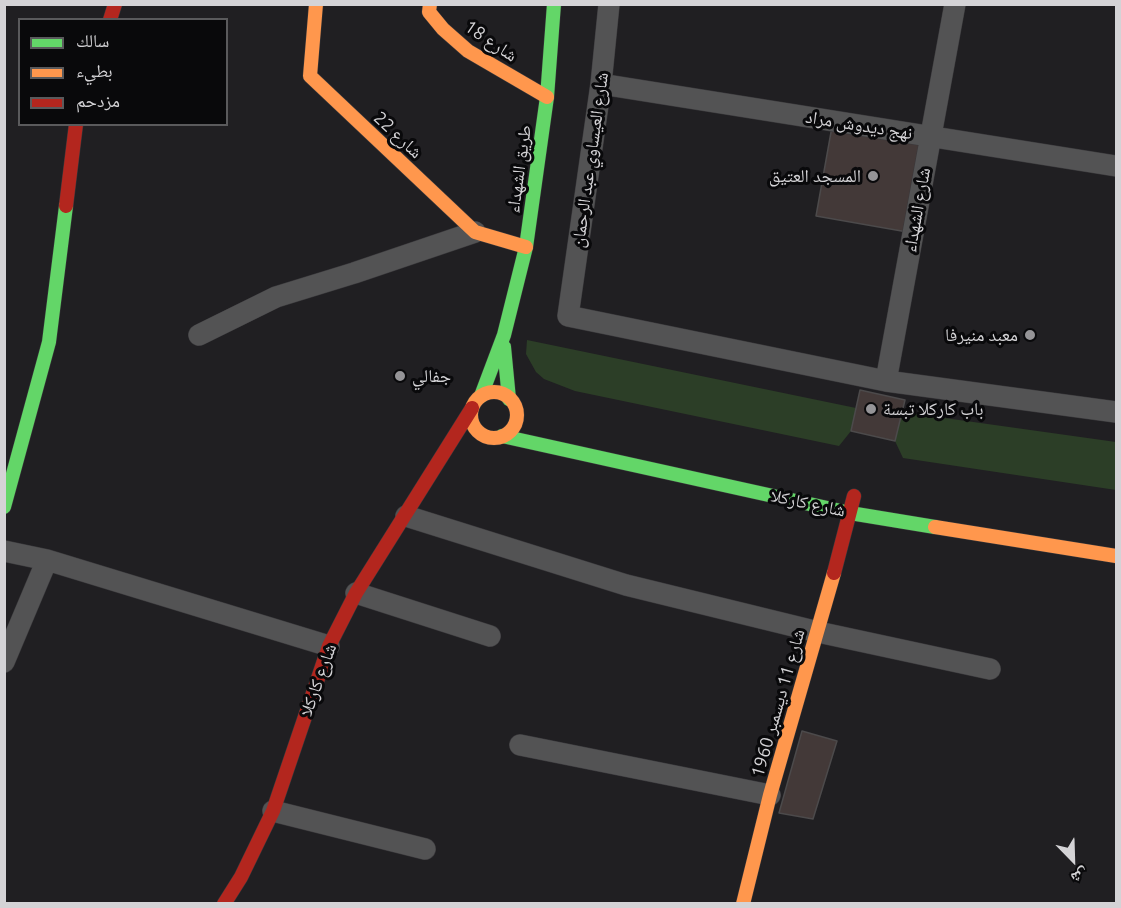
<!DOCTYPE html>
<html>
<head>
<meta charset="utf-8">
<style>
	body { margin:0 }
	#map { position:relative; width:1121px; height:908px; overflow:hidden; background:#201f22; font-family:Ubuntu,"Noto Naskh Arabic",sans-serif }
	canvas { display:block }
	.frame { position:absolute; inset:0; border:6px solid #d4d3d6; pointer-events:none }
	.legend { position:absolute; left:18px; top:18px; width:210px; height:108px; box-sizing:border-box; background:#09090b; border:2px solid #5a5a5c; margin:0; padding:8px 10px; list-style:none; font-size:18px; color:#d4d3d6 }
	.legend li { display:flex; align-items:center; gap:12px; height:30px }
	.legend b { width:30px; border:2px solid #5a5a5c }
	.north { position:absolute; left:1043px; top:830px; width:60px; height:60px; -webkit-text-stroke:4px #09090b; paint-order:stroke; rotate:157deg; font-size:16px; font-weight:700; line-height:24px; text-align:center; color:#d4d3d6 }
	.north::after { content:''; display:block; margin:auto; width:21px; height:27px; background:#d4d3d6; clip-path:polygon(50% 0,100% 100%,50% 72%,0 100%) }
</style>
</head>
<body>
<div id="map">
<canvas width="1121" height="908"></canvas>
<div class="frame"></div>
<ul class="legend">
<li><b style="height:8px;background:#63d668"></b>سالك</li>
<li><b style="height:8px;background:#ff974d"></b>بطيء</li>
<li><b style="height:8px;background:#b3261e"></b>مزدحم</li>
</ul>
<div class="north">ش</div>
</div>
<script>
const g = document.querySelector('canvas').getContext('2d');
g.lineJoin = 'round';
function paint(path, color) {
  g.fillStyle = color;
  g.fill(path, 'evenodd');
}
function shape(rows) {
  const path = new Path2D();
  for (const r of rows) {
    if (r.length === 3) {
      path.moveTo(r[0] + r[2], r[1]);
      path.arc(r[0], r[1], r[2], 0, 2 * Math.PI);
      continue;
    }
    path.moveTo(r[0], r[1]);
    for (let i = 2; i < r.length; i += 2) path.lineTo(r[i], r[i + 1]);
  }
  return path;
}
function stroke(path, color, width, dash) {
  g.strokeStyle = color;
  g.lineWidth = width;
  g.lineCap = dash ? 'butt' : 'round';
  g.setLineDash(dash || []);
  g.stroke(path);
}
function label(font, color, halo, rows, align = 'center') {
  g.font = font + ' Ubuntu,"Noto Naskh Arabic",sans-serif';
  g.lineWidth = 6;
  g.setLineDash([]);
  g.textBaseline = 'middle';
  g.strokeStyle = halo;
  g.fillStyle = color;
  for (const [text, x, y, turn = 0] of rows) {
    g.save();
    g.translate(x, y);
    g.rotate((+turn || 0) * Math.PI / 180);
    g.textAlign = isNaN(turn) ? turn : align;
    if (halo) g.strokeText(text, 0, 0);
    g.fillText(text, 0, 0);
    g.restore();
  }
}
paint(shape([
	[527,340,856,408,851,431,839,446,575,391,544,379,536,372,526,354],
	[902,412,1116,442,1116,490,903,458,895,441]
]), '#2c3e27');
const building = shape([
	[833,121,931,137,913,233,816,216,833,121],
	[860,390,905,400,895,441,851,431,860,390],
	[802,731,837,741,813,819,779,813,802,731]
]);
paint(building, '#433938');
stroke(building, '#4c4a4b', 1.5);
const street = shape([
	[609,4,601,84,568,316,886,381,1116,412],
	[601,84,1116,166],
	[199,335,276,297,354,273,475,232],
	[886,381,955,4],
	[406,516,626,585,818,632,990,669],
	[4,551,47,560,329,646],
	[356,593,490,636],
	[4,662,47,560],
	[520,745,770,795],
	[273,811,425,849]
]);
const fast = shape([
	[504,347,509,399],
	[481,396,504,335,526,247,547,97,554,4],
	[502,436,850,513,935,527],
	[4,507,49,342,66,206]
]);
const slow = shape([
	[316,4,310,76,475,232,526,247],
	[430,4,429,12,443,29,468,51,547,97],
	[494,415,23],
	[935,527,1116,556],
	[743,904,770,795,834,573]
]);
const jam = shape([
	[110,20,115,4],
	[66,206,76,124],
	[834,573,854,496],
	[224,904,241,877,273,811,329,646,356,593,472,408]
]);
stroke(street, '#3a393c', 22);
stroke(fast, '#3a393c', 15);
stroke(slow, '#3a393c', 15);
stroke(jam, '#3a393c', 15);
stroke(street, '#535354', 21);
stroke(fast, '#63d668', 14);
stroke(slow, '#ff974d', 14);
stroke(jam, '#b3261e', 14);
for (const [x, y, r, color] of [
	[873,176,6,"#959497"],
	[1030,335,6,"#959497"],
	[400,376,6,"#959497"],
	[871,409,6,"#959497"]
]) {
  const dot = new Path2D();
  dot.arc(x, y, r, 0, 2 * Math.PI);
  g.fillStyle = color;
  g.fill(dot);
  stroke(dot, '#09090b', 2);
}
label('18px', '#d4d3d6', '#09090b', [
	["شارع 18",491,41,34],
	["نهج ديدوش مراد",859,125,9],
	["شارع 22",398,135,43],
	["شارع العيساوي عبد الرحمان",590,160,-82],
	["طريق الشهداء",519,169,-82],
	["شارع الشهداء",917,210,-80],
	["شارع كاركلا",808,503,12],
	["شارع كاركلا",318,680,-70],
	["شارع 11 ديسمبر 1960",778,703,-74]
]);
label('18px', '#d4d3d6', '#09090b', [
	["المسجد العتيق",861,176],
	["معبد منيرفا",1018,335],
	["جفالي",412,376,"left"],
	["باب كاركلا تبسة",883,409,"left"]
], 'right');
</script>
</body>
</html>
